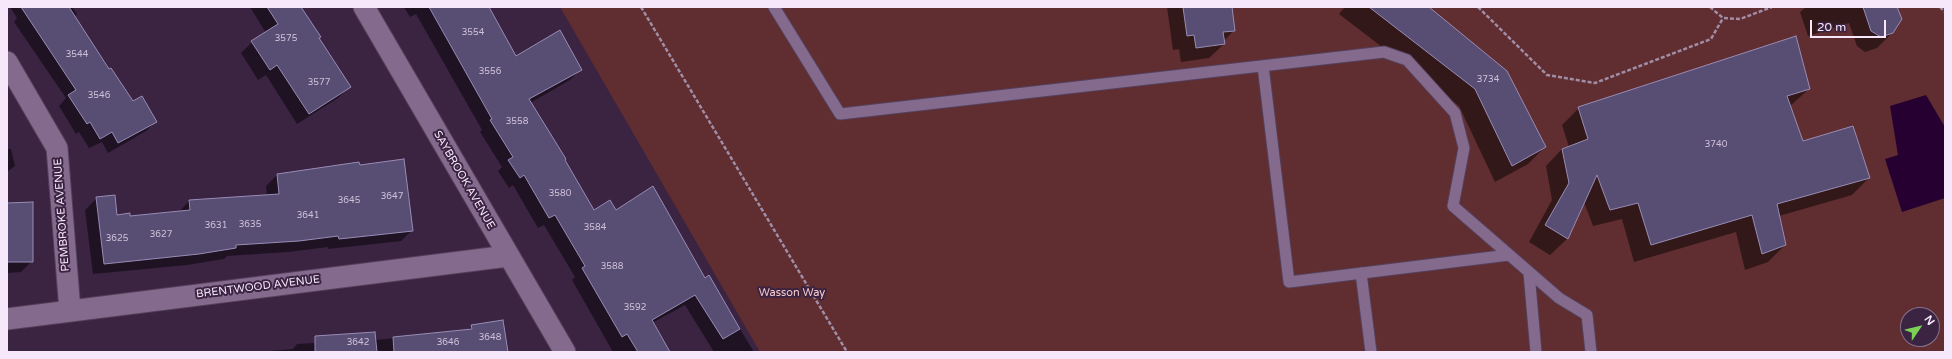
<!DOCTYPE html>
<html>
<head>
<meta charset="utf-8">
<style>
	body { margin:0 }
	#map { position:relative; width:1952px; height:359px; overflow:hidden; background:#3b2342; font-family:"Varela Round",sans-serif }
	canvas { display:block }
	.frame { position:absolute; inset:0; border:8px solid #f6e7fb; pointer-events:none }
	.north { position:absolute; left:1900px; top:307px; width:40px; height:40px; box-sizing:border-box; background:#3b2342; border:1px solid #86718c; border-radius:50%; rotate:55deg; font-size:11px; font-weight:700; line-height:16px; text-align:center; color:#f6e7fb }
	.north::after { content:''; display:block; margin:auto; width:14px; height:18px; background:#7bd156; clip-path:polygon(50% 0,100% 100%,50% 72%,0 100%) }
	.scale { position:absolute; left:1810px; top:20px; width:76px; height:18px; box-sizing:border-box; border:2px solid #f6e7fb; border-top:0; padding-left:5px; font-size:12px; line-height:14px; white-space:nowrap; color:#f6e7fb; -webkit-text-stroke:3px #3b2342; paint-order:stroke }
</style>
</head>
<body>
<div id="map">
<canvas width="1952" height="359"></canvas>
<div class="frame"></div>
<div class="north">N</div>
<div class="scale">20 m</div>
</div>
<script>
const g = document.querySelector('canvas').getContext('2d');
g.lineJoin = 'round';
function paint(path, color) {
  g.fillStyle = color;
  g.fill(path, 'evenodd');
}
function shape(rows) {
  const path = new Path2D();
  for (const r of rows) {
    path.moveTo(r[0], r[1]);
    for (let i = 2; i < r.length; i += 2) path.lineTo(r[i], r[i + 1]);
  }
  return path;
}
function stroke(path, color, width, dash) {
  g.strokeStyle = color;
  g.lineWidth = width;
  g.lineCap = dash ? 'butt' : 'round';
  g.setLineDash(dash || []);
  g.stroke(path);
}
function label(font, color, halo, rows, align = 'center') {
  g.font = font + ' "Varela Round",sans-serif';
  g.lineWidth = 4;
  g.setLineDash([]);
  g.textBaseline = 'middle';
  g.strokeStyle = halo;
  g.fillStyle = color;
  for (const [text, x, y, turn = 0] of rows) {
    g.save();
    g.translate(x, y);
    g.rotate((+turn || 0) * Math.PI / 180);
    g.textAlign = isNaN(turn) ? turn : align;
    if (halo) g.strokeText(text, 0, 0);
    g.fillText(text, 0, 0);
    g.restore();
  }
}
paint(shape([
	[560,7,1945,7,1945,352,760,352],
	[1908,315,1932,315,1932,339,1908,339]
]), '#602d30');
paint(shape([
	[1926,95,1945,127,1945,198,1902,212,1885,159,1898,155,1890,106]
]), '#270032');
paint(shape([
	[10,7,72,7,77,14,74,17,109,71,132,103,156,121,146,131,108,153,102,142,89,148,79,132,76,134,59,106,66,98,14,22,17,18],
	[250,7,300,7,318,39,349,87,338,98,297,124,266,75,258,80,241,53,252,42,266,33],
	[404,7,488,7,516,58,580,70,570,80,530,103,594,212,616,211,704,279,708,277,754,352,714,352,685,305,652,323,669,352,613,352,572,280,575,277,544,225,538,228,513,185,509,188,498,171,502,167,480,132,482,130,416,14,410,17],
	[1167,7,1231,7,1234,30,1224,41,1224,44,1209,58,1181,62,1179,49,1173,50],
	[1345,7,1427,7,1545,147,1528,164,1495,182,1459,106,1339,14],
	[1806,7,1896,7,1892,33,1877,48,1865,52,1857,46,1849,23,1808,36,1800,12],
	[1809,89,1790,106,1803,142,1869,178,1852,195,1779,216,1785,245,1768,262,1745,270,1736,232,1634,262,1622,219,1593,226,1584,202,1567,239,1550,255,1529,242,1552,200,1546,166,1562,149,1569,147,1562,125,1579,108],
	[7,149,11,149,15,166,7,172],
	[277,175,412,230,401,241,328,249,328,247,288,252,227,256,224,259,187,265,93,274,85,210,97,198,116,216,130,217,179,212,189,201,267,196,266,186],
	[7,204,32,261,21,272,7,273],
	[472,326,507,352,258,352,293,349,297,344,375,340,467,331]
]), '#0007');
const building = shape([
	[21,7,69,7,109,69,111,68,133,101,142,96,157,122,118,143,112,132,100,139,90,122,87,124,68,95,76,90,21,7],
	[267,7,301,7,321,37,319,38,351,87,309,114,277,65,270,70,251,41,278,24,267,7],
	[429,7,489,7,516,56,560,30,582,70,529,99,566,159,565,160,594,210,610,200,616,210,653,186,705,278,709,275,740,329,723,339,695,295,652,320,670,352,638,352,627,334,622,337,582,268,585,266,555,215,549,218,524,175,520,178,508,160,513,157,490,120,492,119,429,7],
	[1183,7,1232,7,1235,31,1223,32,1225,44,1196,48,1194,35,1187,36,1183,7],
	[1369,7,1429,7,1507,71,1546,147,1512,166,1475,89,1369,7],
	[1863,7,1897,7,1902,19,1893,33,1881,37,1871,31,1863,7],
	[1796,36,1810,89,1787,96,1803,141,1853,126,1870,178,1777,204,1786,245,1762,254,1752,215,1651,245,1638,203,1610,210,1597,175,1568,239,1545,225,1569,183,1562,149,1588,139,1578,107,1796,36],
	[404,159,413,231,339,239,338,236,299,241,236,245,236,248,199,254,104,264,96,197,115,195,117,215,130,213,130,216,190,210,189,200,279,194,277,174,359,162,360,165,404,159],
	[33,202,33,262,7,262,7,203,33,202],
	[503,320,508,352,394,352,393,337,472,329,471,325,503,320],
	[375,332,377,352,315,352,315,336,375,332]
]);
paint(building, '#584d72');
stroke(building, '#988cb6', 1);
const service = shape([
	[774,7,840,114,1384,52,1407,60,1455,113,1464,148,1453,206,1559,298,1587,315,1591,352],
	[1263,66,1289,282,1509,255],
	[1361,273,1371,352],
	[1529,273,1536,352]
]);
const minor = shape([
	[364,7,565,352],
	[7,62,57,148,70,311],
	[7,319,508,256]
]);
stroke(service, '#54405b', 13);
stroke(minor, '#54405b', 23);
stroke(shape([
	[641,7,847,352],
	[1478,7,1547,75,1595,83,1711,39,1723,18],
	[1710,7,1723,18,1740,19,1772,7],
	[1940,7,1945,12]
]), '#a08da6', 2.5, [4, 2]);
stroke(service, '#846a8d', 11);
stroke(minor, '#846a8d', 21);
label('9px', '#cec0d9', null, [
	["3554",473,33],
	["3575",286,39],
	["3544",77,55],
	["3556",490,72],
	["3734",1488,80],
	["3577",319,83],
	["3546",99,96],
	["3558",517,122],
	["3740",1716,145],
	["3580",560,194],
	["3647",392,197],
	["3645",349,201],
	["3641",308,216],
	["3635",250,225],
	["3631",216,226],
	["3584",595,228],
	["3627",161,235],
	["3625",117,239],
	["3588",612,267],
	["3592",635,308],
	["3648",490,338],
	["3642",358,343],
	["3646",448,343]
]);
label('11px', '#f6e7fb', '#3b2342', [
	["SAYBROOK AVENUE",464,180,60],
	["PEMBROKE AVENUE",62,215,-94],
	["BRENTWOOD AVENUE",258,287,-7]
]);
label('11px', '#f8cacb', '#3b2342', [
	["Wasson Way",792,293]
]);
</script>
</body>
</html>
